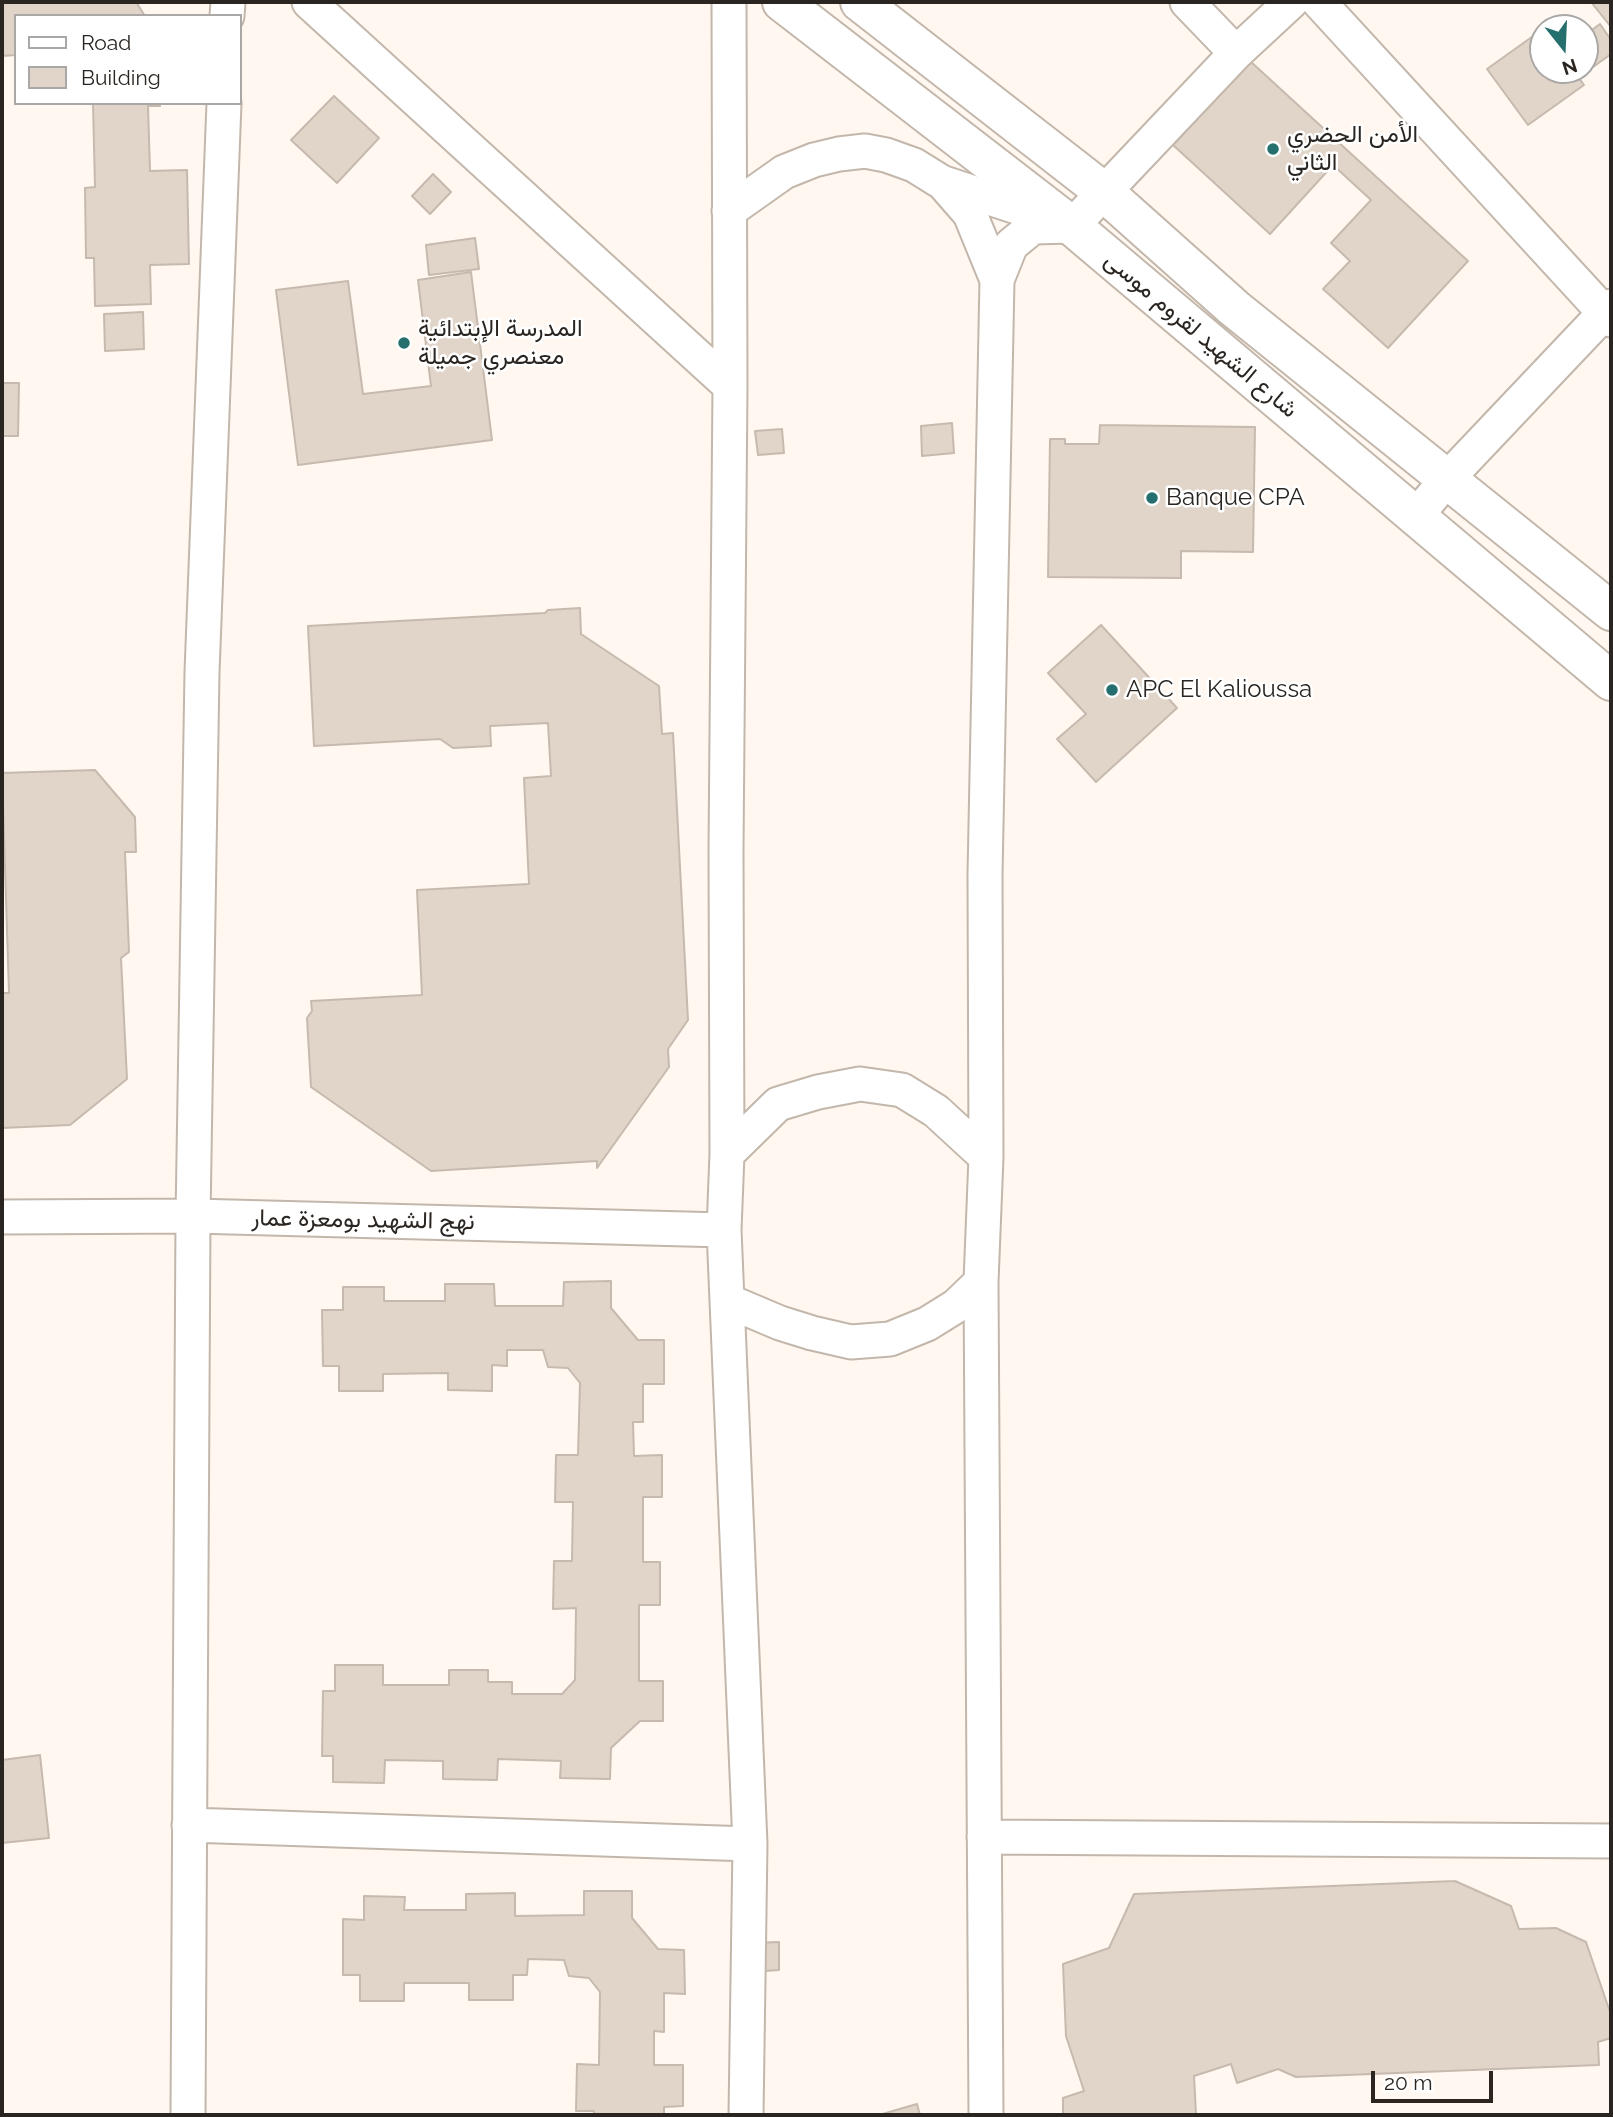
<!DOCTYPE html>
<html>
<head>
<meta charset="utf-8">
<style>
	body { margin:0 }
	#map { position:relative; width:1613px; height:2117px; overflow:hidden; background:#fff7f0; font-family:Raleway,sans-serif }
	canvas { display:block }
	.frame { position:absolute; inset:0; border:4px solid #2a2521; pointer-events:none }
	.legend { position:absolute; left:14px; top:14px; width:228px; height:91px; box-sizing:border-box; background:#fff; border:2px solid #aaa8a6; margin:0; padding:9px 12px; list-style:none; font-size:21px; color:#2a2521 }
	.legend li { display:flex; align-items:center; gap:14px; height:35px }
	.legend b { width:35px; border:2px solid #aaa8a6 }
	.north { position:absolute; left:1529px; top:14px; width:70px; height:70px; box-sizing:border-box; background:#fff; border:2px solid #aaa8a6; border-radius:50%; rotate:162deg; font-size:19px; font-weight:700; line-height:28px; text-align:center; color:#2a2521 }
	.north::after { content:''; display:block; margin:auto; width:24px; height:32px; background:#25706e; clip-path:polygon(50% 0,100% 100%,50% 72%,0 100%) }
	.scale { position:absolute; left:1371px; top:2071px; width:122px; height:32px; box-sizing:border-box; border:4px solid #2a2521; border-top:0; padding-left:9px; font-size:21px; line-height:24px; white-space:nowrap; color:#2a2521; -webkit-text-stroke:5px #fff; paint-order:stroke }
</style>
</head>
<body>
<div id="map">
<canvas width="1613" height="2117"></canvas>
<div class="frame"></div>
<ul class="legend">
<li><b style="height:9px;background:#fff"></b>Road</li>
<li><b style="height:19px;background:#e1d5c9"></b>Building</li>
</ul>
<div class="north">N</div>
<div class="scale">20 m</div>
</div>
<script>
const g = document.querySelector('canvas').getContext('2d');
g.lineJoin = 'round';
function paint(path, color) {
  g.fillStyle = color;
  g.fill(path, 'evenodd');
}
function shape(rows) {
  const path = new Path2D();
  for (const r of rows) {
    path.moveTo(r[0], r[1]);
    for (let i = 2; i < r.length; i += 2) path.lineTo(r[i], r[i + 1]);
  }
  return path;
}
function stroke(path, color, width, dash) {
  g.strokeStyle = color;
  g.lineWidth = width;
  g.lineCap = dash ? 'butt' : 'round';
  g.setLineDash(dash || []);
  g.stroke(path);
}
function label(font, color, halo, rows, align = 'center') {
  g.font = font + ' Raleway,Vazirmatn,sans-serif';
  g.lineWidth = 5;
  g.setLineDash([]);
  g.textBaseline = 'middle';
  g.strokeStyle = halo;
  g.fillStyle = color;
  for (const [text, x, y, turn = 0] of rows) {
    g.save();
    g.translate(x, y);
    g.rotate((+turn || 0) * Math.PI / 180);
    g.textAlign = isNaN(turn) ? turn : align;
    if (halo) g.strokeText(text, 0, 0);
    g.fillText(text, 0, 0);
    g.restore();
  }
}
const building = shape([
	[2,2,136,2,145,16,16,16,16,55,2,56,2,2],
	[1591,2,1611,2,1611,27,1591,2],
	[1600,24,1611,40,1611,54,1582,75,1578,70,1585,70,1585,35,1600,24],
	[1543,29,1543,70,1573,70,1584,85,1528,125,1487,69,1543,29],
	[1250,61,1468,261,1388,348,1323,289,1350,261,1331,243,1371,200,1333,165,1270,234,1173,145,1250,61],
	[334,96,379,138,337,183,291,140,334,96],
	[93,103,160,103,160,106,148,106,150,171,187,170,189,264,150,265,151,304,95,306,94,258,86,258,85,188,95,187,93,103],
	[433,174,451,192,430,214,412,196,433,174],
	[475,238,479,269,429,275,426,245,475,238],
	[471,272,492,440,298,465,276,290,348,281,363,394,431,386,418,280,471,272],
	[143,312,144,349,105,351,104,314,143,312],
	[2,383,19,383,18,436,2,436,2,383],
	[952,423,954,453,922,456,921,426,952,423],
	[1100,425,1255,427,1253,552,1181,551,1181,578,1048,577,1050,439,1065,439,1065,444,1099,444,1100,425],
	[782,429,784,453,758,455,755,431,782,429],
	[580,608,581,634,659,686,662,734,673,733,688,1020,668,1049,669,1067,597,1168,597,1161,431,1171,311,1087,307,1018,312,1011,311,1001,422,995,417,890,529,884,524,778,551,776,548,723,490,726,491,746,453,748,440,739,314,746,308,626,545,613,548,610,580,608],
	[1101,625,1177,708,1096,782,1057,739,1086,714,1048,673,1101,625],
	[95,770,135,817,136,852,125,852,129,952,121,958,127,1079,70,1125,2,1128,2,993,9,993,2,773,95,770],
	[611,1281,611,1308,638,1340,664,1340,664,1384,643,1384,643,1422,633,1422,634,1456,662,1455,662,1497,643,1497,643,1562,660,1562,660,1605,639,1605,639,1681,663,1681,663,1721,640,1721,611,1748,610,1779,560,1778,561,1761,498,1759,497,1780,443,1779,443,1761,385,1760,384,1783,333,1782,333,1756,322,1756,323,1691,335,1691,335,1665,383,1665,383,1685,449,1685,449,1670,488,1670,488,1682,512,1682,512,1694,562,1694,575,1680,576,1608,553,1609,554,1561,572,1561,573,1502,555,1502,556,1455,578,1455,580,1383,568,1368,548,1367,543,1350,507,1350,507,1366,492,1365,492,1391,448,1390,448,1373,383,1374,383,1391,339,1391,339,1366,323,1366,322,1310,343,1310,343,1287,384,1287,384,1301,445,1301,445,1284,494,1284,495,1306,563,1306,564,1282,611,1281],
	[40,1755,49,1838,2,1843,2,1760,40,1755],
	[1455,1881,1511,1906,1519,1929,1556,1928,1586,1942,1611,2015,1611,2038,1598,2042,1599,2065,1296,2077,1278,2069,1237,2083,1231,2064,1194,2076,1196,2115,1063,2115,1063,2098,1084,2091,1066,2036,1063,1964,1109,1948,1134,1894,1455,1881],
	[584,1891,632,1891,632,1918,658,1949,684,1950,685,1994,664,1993,664,2032,654,2031,654,2065,683,2065,683,2106,664,2107,664,2115,594,2115,594,2111,576,2111,577,2064,599,2065,600,1992,589,1978,569,1976,564,1960,528,1959,527,1975,513,1975,513,2000,469,2000,469,1983,404,1983,404,2001,360,2001,360,1975,343,1975,343,1919,364,1920,364,1896,405,1897,404,1910,466,1910,466,1894,515,1893,515,1916,584,1915,584,1891],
	[779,1942,779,1970,751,1972,750,1943,779,1942],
	[917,2104,920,2115,879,2115,917,2104]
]);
paint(building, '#e1d5c9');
stroke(building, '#c6baae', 2);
const minor = shape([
	[309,2,730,386],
	[729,2,730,386,726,850,727,1154,724,1230,750,1844,746,2115],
	[1187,2,1236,53],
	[1319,2,1611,320],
	[227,16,228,2],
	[944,183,1059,221],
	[729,211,784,172,814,160,839,154,865,151,886,155,914,165,943,183,970,214,997,280],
	[1416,516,1447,479,1611,306],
	[727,1154,778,1104,818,1092,860,1084,902,1090,936,1111,986,1157],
	[2,1217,193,1216,724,1230],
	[728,1301,780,1323,812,1333,851,1342,890,1339,927,1324,956,1306,981,1282],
	[189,1825,750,1844],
	[984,1837,1611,1841],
	[188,2115,193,1216,202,672,224,103],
	[986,2115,981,1282,986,1157,985,874,997,280,1011,245,1033,227,1072,226,1236,53,1291,2]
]);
const tertiary = shape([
	[782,2,1072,226,1611,681],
	[860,2,1104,192,1234,308,1611,611]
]);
stroke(minor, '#c3b7ab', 37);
stroke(tertiary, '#c3b7ab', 42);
stroke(minor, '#fff', 33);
stroke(tertiary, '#fff', 38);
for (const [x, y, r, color] of [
	[1273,149,7,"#25706e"],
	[404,343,7,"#25706e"],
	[1152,498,7,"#25706e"],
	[1112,690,7,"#25706e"]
]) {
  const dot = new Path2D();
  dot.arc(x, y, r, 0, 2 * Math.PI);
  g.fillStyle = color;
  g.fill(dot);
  stroke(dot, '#fff', 2.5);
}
label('24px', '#2a2521', '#fff', [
	["الأمن الحضري",1287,135],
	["الثاني",1287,163],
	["المدرسة الإبتدائية",418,329],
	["معنصري جميلة",418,357],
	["Banque CPA",1166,498],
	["APC El Kalioussa",1126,690]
], 'left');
label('24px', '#2a2521', '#fff', [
	["شارع الشهيد لقروم موسى",1201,335,40],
	["نهج الشهيد بومعزة عمار",363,1220,1]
]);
</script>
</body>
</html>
